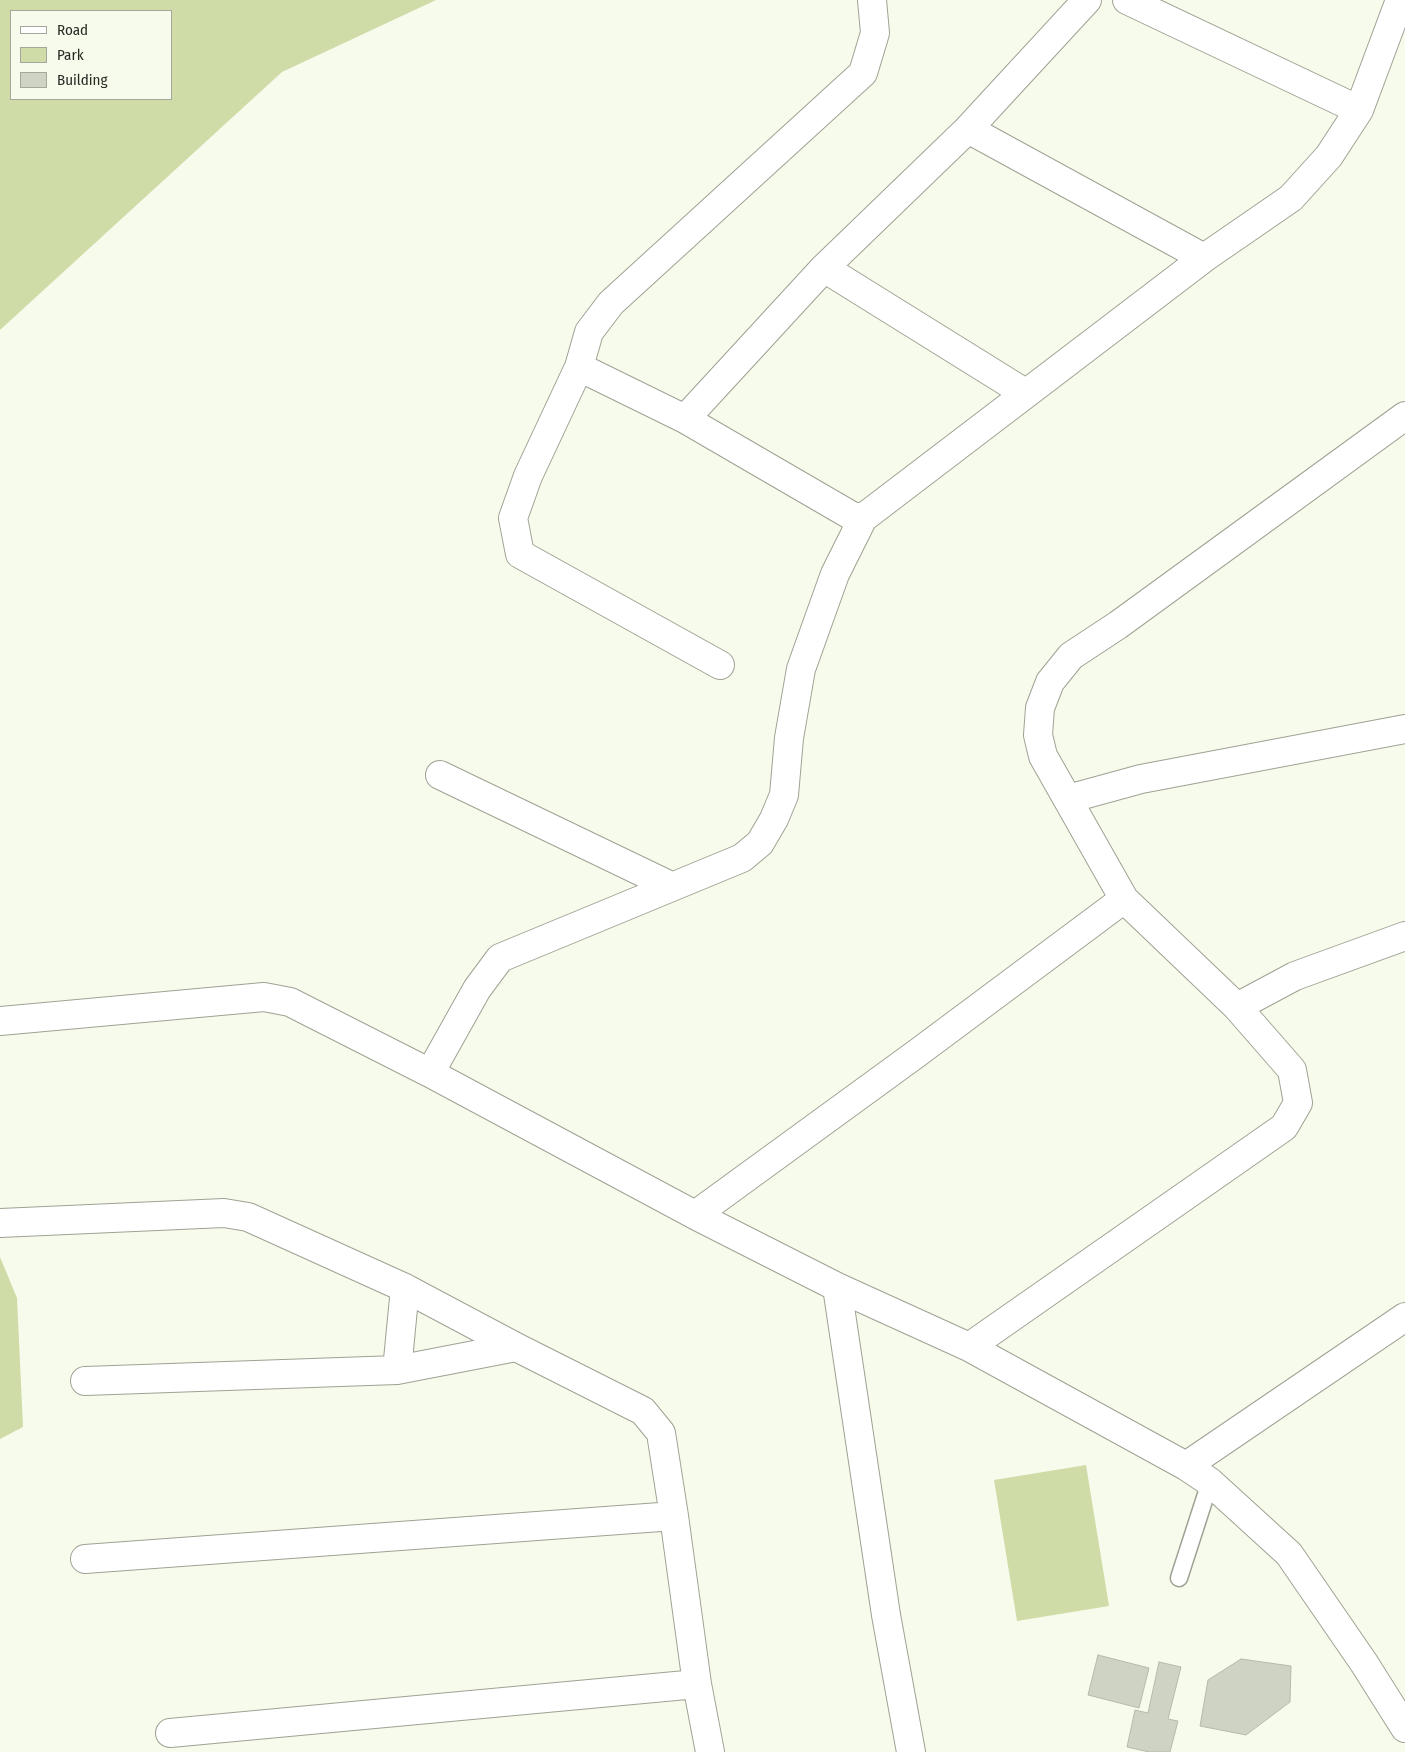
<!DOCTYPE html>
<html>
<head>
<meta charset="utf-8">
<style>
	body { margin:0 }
	#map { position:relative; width:1405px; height:1752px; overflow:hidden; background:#f7fbeb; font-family:"Fira Sans Condensed",sans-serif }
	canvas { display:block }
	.legend { position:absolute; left:10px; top:10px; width:162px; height:90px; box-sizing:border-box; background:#f7fbeb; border:1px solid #a4a79b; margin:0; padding:6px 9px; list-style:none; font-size:15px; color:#282a24 }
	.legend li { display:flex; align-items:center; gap:10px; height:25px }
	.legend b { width:25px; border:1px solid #a4a79b }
</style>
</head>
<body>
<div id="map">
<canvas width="1405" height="1752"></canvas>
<ul class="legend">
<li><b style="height:6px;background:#fff"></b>Road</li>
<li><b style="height:14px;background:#cfdca8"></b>Park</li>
<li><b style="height:14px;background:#ced3c3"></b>Building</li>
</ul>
</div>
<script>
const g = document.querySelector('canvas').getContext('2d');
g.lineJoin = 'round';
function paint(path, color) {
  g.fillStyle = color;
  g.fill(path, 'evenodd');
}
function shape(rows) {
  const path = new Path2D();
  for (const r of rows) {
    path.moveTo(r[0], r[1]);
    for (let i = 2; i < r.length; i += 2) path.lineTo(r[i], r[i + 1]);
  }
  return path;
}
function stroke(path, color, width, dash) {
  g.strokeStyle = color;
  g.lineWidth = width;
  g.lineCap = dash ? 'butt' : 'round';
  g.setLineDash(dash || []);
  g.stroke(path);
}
paint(shape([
	[0,0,436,0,282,72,0,330],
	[171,11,171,99,11,99,11,11],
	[0,1257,17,1298,23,1427,0,1439],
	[1086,1465,1109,1606,1017,1621,994,1480]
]), '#cfdca8');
const building = shape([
	[1098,1655,1149,1668,1139,1708,1088,1695,1098,1655],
	[1241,1659,1291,1666,1290,1702,1246,1735,1200,1726,1208,1680,1241,1659],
	[1159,1662,1181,1667,1168,1719,1178,1721,1170,1752,1149,1752,1127,1747,1135,1710,1148,1713,1159,1662]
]);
paint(building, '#ced3c3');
stroke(building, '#b5baab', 1);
const service = shape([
	[1179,1578,1210,1482]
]);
const minor = shape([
	[1127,0,1359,110],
	[968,129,1204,258],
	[824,268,1025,393],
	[579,367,685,419,852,516,863,518],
	[685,419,824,268,968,129,1087,0],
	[720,665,520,554,513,518,528,476,579,367,589,332,611,303,863,73,875,33,872,0],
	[440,775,671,886],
	[1068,799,1141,779,1405,729],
	[1237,1007,1295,976,1405,936],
	[0,1021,264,997,290,1002,430,1073,695,1215,837,1287,969,1347,1186,1466,1210,1482,1289,1554,1364,1663,1405,1728],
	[430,1073,477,989,500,958,742,858,760,843,774,819,784,795,789,738,801,669,835,574,863,518,1204,258,1291,198,1329,156,1359,110,1400,0],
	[695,1215,916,1054,1124,899],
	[0,1223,224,1213,248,1217,405,1288,516,1347,643,1411,661,1433,674,1516,697,1684,710,1752],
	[837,1287,886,1615,911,1752],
	[969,1347,1284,1127,1298,1103,1292,1070,1237,1007,1124,899,1043,756,1038,735,1040,708,1050,682,1071,656,1118,625,1405,416],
	[397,1370,405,1288],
	[85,1381,397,1370,516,1347],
	[1186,1466,1405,1317],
	[85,1559,674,1516],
	[170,1733,697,1684]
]);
stroke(service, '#9ea294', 19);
stroke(minor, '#9ea294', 30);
stroke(service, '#fff', 16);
stroke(minor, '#fff', 28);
</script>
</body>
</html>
